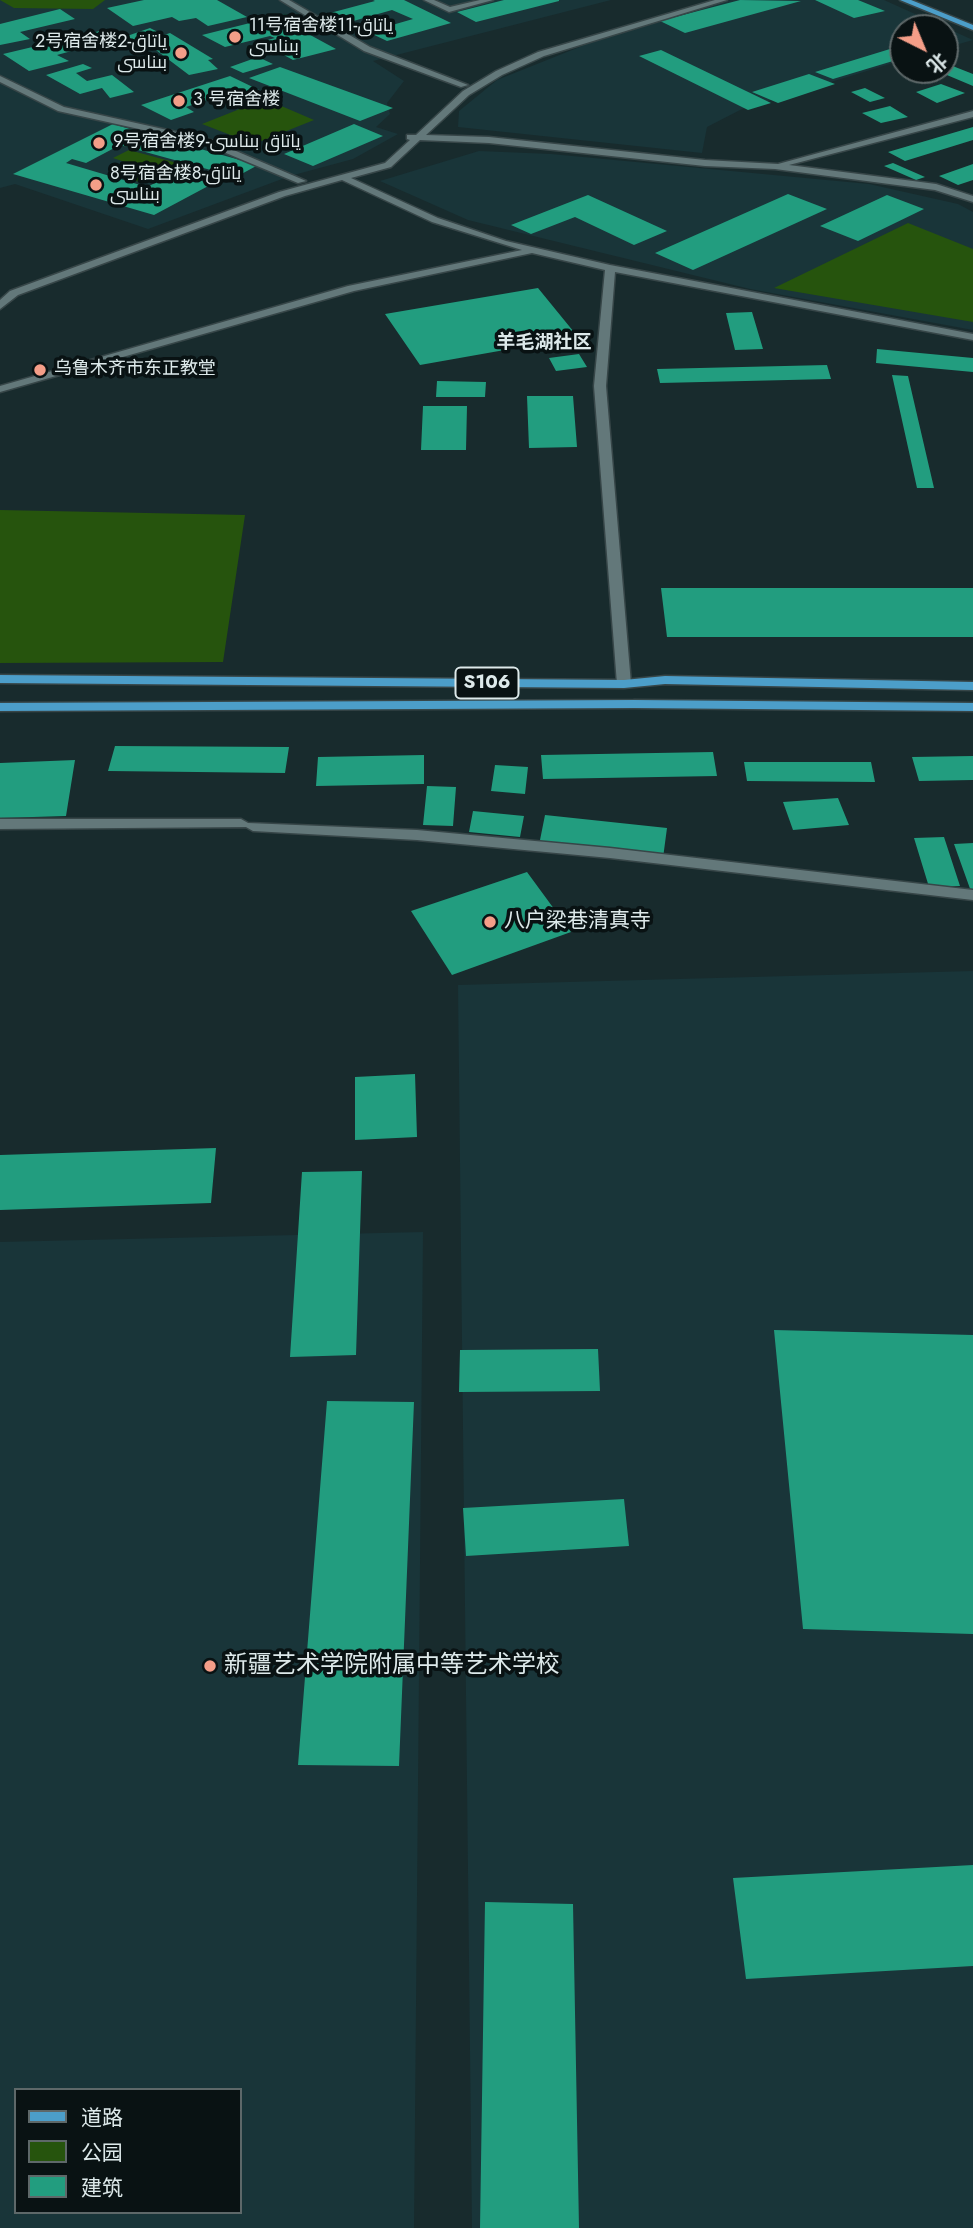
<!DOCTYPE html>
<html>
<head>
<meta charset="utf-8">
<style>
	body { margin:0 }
	#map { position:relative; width:973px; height:2228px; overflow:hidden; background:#182b2d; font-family:Jost,"Noto Sans SC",sans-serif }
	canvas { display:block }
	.legend { position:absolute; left:14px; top:2088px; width:228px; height:126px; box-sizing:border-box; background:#091213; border:2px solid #5e6869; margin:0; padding:9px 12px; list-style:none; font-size:21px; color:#dde9ea }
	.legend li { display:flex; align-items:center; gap:14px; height:35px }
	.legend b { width:35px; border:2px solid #5e6869 }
	.north { position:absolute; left:889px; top:14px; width:70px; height:70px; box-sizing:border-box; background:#091213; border:2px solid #5e6869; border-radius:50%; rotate:137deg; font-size:19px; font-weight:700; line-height:28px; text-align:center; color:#dde9ea }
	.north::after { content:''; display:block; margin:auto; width:24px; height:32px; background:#f49e88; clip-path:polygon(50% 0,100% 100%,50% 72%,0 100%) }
</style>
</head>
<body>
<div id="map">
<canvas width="973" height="2228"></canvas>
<ul class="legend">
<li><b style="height:9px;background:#4c9ec9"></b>道路</li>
<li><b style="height:19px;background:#26540d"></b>公园</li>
<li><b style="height:19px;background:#229d7f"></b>建筑</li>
</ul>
<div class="north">北</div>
</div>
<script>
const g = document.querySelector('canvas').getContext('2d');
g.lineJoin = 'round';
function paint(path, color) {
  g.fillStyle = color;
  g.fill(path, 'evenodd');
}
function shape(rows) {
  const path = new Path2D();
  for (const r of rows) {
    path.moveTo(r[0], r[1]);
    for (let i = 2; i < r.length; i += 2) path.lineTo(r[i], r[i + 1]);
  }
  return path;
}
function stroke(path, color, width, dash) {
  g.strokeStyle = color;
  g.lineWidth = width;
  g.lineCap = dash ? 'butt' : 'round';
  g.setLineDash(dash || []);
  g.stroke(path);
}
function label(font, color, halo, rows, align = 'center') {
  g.font = font + ' Jost,Cairo,"Noto Sans SC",sans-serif';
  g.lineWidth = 7;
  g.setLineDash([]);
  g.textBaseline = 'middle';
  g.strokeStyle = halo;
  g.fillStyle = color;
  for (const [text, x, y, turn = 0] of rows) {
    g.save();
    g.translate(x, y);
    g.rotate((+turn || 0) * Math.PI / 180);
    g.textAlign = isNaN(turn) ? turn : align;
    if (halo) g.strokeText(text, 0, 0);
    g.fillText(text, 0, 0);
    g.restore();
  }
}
paint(shape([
	[0,0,611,0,373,61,404,81,387,103,390,114,376,127,398,134,353,159,290,176,148,229,15,184,0,188],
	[731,0,884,0,973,40,945,48,945,28,903,28,903,60,742,109,707,127,702,153,458,127,459,111,497,80,587,44],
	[479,151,551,154,869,184,958,204,973,212,973,330,750,289,468,220,380,181],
	[973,971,973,2228,472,2228,458,985],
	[423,1232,414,2228,0,2228,0,1242],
	[16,2090,240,2090,240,2212,16,2212]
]), '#193539');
paint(shape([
	[0,0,105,0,93,9,14,8],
	[265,99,314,120,254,144,202,124],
	[129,150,181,164,143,183,116,175,137,166,113,158],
	[908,223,973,249,973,322,774,288],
	[0,510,245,515,223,662,0,663]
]), '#26540d');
paint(shape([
	[144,0,217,0,247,17,208,26,196,18,179,21,172,17,133,26,107,8],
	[373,0,404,0,451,23,387,41,368,32,413,19,392,10,350,22,330,13,375,1],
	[504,0,559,0,559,1,476,22,457,12],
	[740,0,801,1,685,33,660,21],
	[815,0,858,0,885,11,854,18],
	[60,9,75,19,20,32,30,39,0,45,0,24],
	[286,14,310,26,290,31,301,30,336,49,293,60,260,42,275,38,270,36,225,47,202,35],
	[150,28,164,35,170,33,213,59,208,60,218,69,189,75,148,44,141,45,127,36],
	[104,30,119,38,57,55,69,61,29,71,3,54],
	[903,45,903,58,833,79,815,72],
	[661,50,771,103,748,110,639,56],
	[258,57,273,64,243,73,230,67],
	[945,63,973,74,973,86,935,70,945,70],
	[83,64,92,68,76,73,87,81,112,75,134,92,110,98,102,88,80,94,46,75],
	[280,67,393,108,360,121,249,78],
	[809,74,835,84,778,103,752,92],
	[230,76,259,90,239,97,232,92,186,107,194,112,171,120,141,105],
	[941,84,965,93,937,103,916,92],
	[865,88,885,98,870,102,851,92],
	[890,106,908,117,881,123,862,113],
	[113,124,143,133,258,165,236,177,120,145,86,163,72,159,66,163,147,187,175,173,212,184,154,215,13,174],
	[354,124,383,136,313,166,284,154],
	[973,127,973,140,905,161,888,152],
	[893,163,925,177,916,180,884,166],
	[973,164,973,180,958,185,939,176],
	[788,194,827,209,693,270,655,253],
	[588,195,667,231,634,245,575,217,531,234,511,225],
	[887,195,924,209,858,241,820,226],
	[538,288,578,337,420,365,385,314],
	[752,312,763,349,735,350,726,313],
	[877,349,973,358,973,372,876,363],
	[579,354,587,367,556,371,549,358],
	[827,365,831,379,660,383,657,369],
	[892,375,908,376,934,488,917,488],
	[437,381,486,382,485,397,436,397],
	[527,396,573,396,577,447,529,448],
	[423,406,467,406,466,450,421,450],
	[661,588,973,588,973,637,667,637],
	[115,746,289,747,285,773,108,771],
	[713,752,717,776,543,779,541,755],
	[424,755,424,784,316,786,318,757],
	[973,756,973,780,919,781,912,757],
	[75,760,66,816,0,818,0,763],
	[744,762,871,762,875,782,747,781],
	[495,765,528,767,525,794,491,791],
	[427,786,456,787,453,826,423,825],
	[838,798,849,825,793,830,783,802],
	[473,811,524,816,520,837,469,832],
	[545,815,667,828,663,858,539,845],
	[944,837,960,886,929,887,914,838],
	[973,843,973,897,954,844],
	[527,872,571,932,452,975,411,911],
	[415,1074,417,1137,355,1140,355,1077],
	[216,1148,211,1203,0,1210,0,1155],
	[362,1171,356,1355,290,1357,302,1172],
	[774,1330,973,1335,973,1634,803,1629],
	[598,1349,600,1391,459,1392,460,1350],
	[327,1401,414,1402,399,1766,298,1765],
	[624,1499,629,1546,466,1556,463,1508],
	[973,1865,973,1966,746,1979,733,1878],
	[485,1902,573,1904,579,2228,480,2228]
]), '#229d7f');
const minor = shape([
	[280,0,289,0,370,47,468,85,461,87,364,51,280,0],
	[424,0,434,0,450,7,480,0,493,0,449,12,424,0],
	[715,0,727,0,544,56,502,75,469,95,426,135,489,137,705,160,778,164,973,111,973,117,789,165,936,184,973,196,973,202,935,190,775,169,705,166,489,143,420,140,391,167,351,178,438,218,506,241,610,265,973,334,973,340,615,272,606,386,631,684,629,687,619,687,617,684,594,386,605,270,532,253,354,291,0,392,0,386,348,286,522,250,432,222,342,180,285,196,18,295,0,309,0,300,10,291,279,192,385,163,410,140,407,139,407,135,416,135,463,91,496,71,538,52,715,0],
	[0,76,64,107,208,139,306,181,298,183,202,143,58,111,0,82,0,76],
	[0,819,241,819,248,823,417,830,610,848,973,890,973,900,610,858,417,840,253,831,246,827,0,829,0,819]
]);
const major = shape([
	[900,0,911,0,973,25,973,30,900,0],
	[0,675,624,680,665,676,973,682,973,690,665,684,624,688,0,683,0,675],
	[634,700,973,703,973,711,634,708,0,711,0,703,634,700]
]);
stroke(minor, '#374648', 3);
stroke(major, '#374648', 3);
paint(minor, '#63787a');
paint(major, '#4c9ec9');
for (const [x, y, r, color] of [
	[235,37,7,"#f49e88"],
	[181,53,7,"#f49e88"],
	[179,101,7,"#f49e88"],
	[99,143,7,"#f49e88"],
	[96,185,7,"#f49e88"],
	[40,370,7,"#f49e88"],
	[490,922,7,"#f49e88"],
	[210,1666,7,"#f49e88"]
]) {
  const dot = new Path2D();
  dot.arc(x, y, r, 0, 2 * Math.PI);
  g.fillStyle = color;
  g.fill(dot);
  stroke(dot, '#091213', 2.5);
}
label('18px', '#dde9ea', '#091213', [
	["11号宿舍楼11-ياتاق",249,27],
	["بىناسى",249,48],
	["2号宿舍楼2-ياتاق",167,43,"right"],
	["بىناسى",167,64,"right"],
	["3 号宿舍楼",193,101],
	["9号宿舍楼9-ياتاق بىناسى",113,143],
	["8号宿舍楼8-ياتاق",110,175],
	["بىناسى",110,196],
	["乌鲁木齐市东正教堂",54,370]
], 'left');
label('bold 19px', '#dde9ea', '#091213', [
	["羊毛湖社区",544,343]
]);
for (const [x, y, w] of [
	[487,683,63]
]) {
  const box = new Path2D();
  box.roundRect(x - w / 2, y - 15.5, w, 31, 5);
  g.fillStyle = '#091213';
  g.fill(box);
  stroke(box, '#dde9ea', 2);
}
label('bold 19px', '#dde9ea', null, [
	["S106",487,683]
]);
label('21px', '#dde9ea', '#091213', [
	["八户梁巷清真寺",504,922]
], 'left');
label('24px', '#dde9ea', '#091213', [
	["新疆艺术学院附属中等艺术学校",224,1666]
], 'left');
</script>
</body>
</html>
